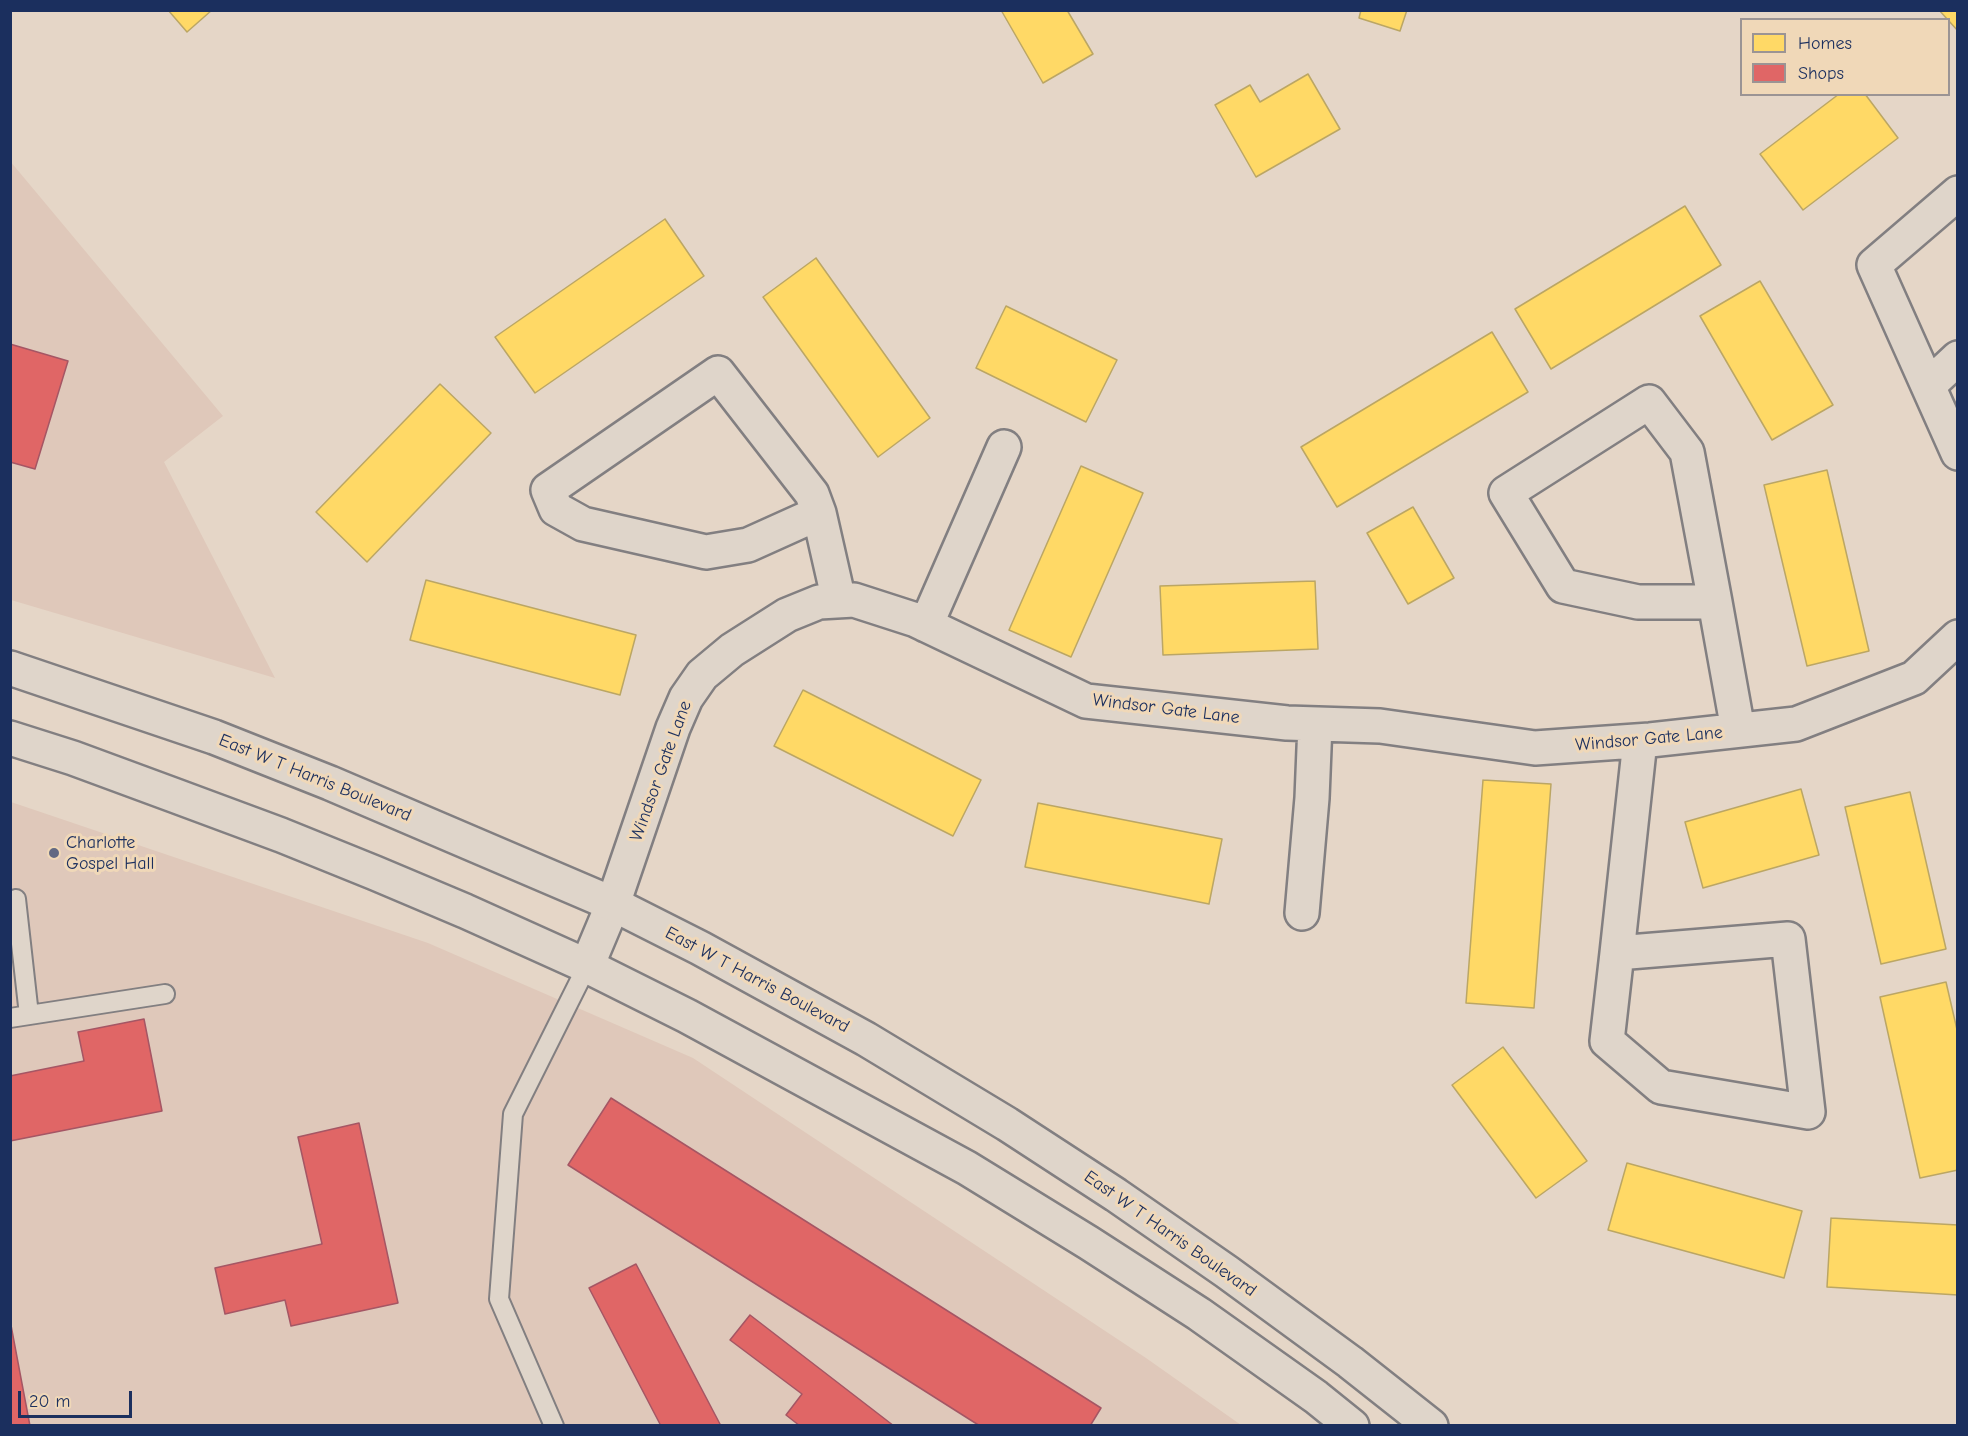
<!DOCTYPE html>
<html>
<head>
<meta charset="utf-8">
<style>
	body { margin:0 }
	#map { position:relative; width:1968px; height:1436px; overflow:hidden; background:#e5d6c7; font-family:"Comic Neue",sans-serif }
	canvas { display:block }
	.frame { position:absolute; inset:0; border:12px solid #1b2f5e; pointer-events:none }
	.legend { position:absolute; left:1740px; top:18px; width:210px; height:78px; box-sizing:border-box; background:#f0d8b8; border:2px solid #9b9494; margin:0; padding:8px 10px; list-style:none; font-size:18px; color:#1b2f5e }
	.legend li { display:flex; align-items:center; gap:12px; height:30px }
	.legend b { width:30px; border:2px solid #9b9494 }
	.scale { position:absolute; left:18px; top:1391px; width:114px; height:27px; box-sizing:border-box; border:3px solid #1b2f5e; border-top:0; padding-left:8px; font-size:18px; line-height:21px; white-space:nowrap; color:#1b2f5e; -webkit-text-stroke:4px #f0d8b8; paint-order:stroke }
</style>
</head>
<body>
<div id="map">
<canvas width="1968" height="1436"></canvas>
<div class="frame"></div>
<ul class="legend">
<li><b style="height:16px;background:#ffd966"></b>Homes</li>
<li><b style="height:16px;background:#e06666"></b>Shops</li>
</ul>
<div class="scale">20 m</div>
</div>
<script>
const g = document.querySelector('canvas').getContext('2d');
g.lineJoin = 'round';
function paint(path, color) {
  g.fillStyle = color;
  g.fill(path, 'evenodd');
}
function shape(rows) {
  const path = new Path2D();
  for (const r of rows) {
    path.moveTo(r[0], r[1]);
    for (let i = 2; i < r.length; i += 2) path.lineTo(r[i], r[i + 1]);
  }
  return path;
}
function stroke(path, color, width, dash) {
  g.strokeStyle = color;
  g.lineWidth = width;
  g.lineCap = dash ? 'butt' : 'round';
  g.setLineDash(dash || []);
  g.stroke(path);
}
function label(font, color, halo, rows, align = 'center') {
  g.font = font + ' "Comic Neue",sans-serif';
  g.lineWidth = 6;
  g.setLineDash([]);
  g.textBaseline = 'middle';
  g.strokeStyle = halo;
  g.fillStyle = color;
  for (const [text, x, y, turn = 0] of rows) {
    g.save();
    g.translate(x, y);
    g.rotate((+turn || 0) * Math.PI / 180);
    g.textAlign = isNaN(turn) ? turn : align;
    if (halo) g.strokeText(text, 0, 0);
    g.fillText(text, 0, 0);
    g.restore();
  }
}
paint(shape([
	[10,161,223,416,164,462,275,678,11,600],
	[11,802,428,943,693,1058,1146,1358,1241,1425,11,1426]
]), '#dfc8ba');
const homes = shape([
	[168,10,212,10,187,32,168,10],
	[1001,10,1067,10,1093,54,1043,83,1001,10],
	[1361,10,1407,10,1400,31,1359,18,1361,10],
	[1939,10,1958,10,1958,31,1948,20,1939,10],
	[1308,74,1340,129,1256,177,1215,105,1250,85,1260,102,1308,74],
	[1839,94,1865,94,1898,138,1803,210,1760,154,1839,94],
	[1685,206,1721,265,1551,369,1515,309,1685,206],
	[665,219,704,276,535,393,495,337,665,219],
	[816,258,930,418,878,457,763,297,816,258],
	[1760,281,1833,405,1772,440,1700,316,1760,281],
	[1006,306,1117,360,1086,422,976,368,1006,306],
	[1492,332,1528,392,1337,507,1301,447,1492,332],
	[440,384,491,433,367,562,316,512,440,384],
	[1081,466,1143,493,1071,657,1009,630,1081,466],
	[1827,470,1869,651,1807,666,1764,485,1827,470],
	[1413,507,1454,578,1408,604,1367,533,1413,507],
	[426,580,636,635,620,695,410,640,426,580],
	[1315,581,1318,649,1163,655,1160,586,1315,581],
	[803,690,981,780,953,836,774,746,803,690],
	[1483,780,1551,784,1534,1008,1466,1003,1483,780],
	[1801,789,1819,855,1703,888,1685,822,1801,789],
	[1910,792,1946,949,1881,964,1845,807,1910,792],
	[1038,803,1222,839,1209,904,1025,867,1038,803],
	[1946,982,1958,1034,1958,1170,1920,1178,1880,997,1946,982],
	[1503,1047,1587,1161,1536,1198,1452,1085,1503,1047],
	[1627,1163,1802,1211,1784,1278,1608,1230,1627,1163],
	[1831,1218,1958,1225,1958,1295,1827,1287,1831,1218]
]);
paint(homes, '#ffd966');
stroke(homes, '#bba664', 1.5);
const shops = shape([
	[10,344,68,361,35,469,10,462,10,344],
	[144,1019,162,1111,10,1141,10,1076,84,1061,78,1032,144,1019],
	[611,1098,1101,1408,1090,1426,980,1426,568,1165,611,1098],
	[359,1123,398,1303,291,1326,285,1300,225,1314,215,1268,322,1244,298,1137,359,1123],
	[636,1264,721,1426,661,1426,589,1288,636,1264],
	[750,1315,894,1426,800,1426,786,1415,802,1394,730,1340,750,1315],
	[10,1320,30,1426,10,1426,10,1320]
]);
paint(shops, '#e06666');
stroke(shops, '#a55664', 1.5);
const service = shape([
	[16,899,29,1015],
	[10,1018,165,994],
	[554,1426,499,1299,513,1114,587,966]
]);
const minor = shape([
	[1958,193,1874,265,1958,453],
	[1928,386,1958,358],
	[819,513,748,545,706,552,583,524,556,509,548,490,718,373,812,494,819,513,839,601],
	[1715,602,1638,602,1563,586,1506,493,1649,402,1687,452,1715,602,1738,730],
	[926,625,1004,447],
	[1302,913,1312,798,1315,724],
	[1617,953,1788,939,1808,1112,1661,1087,1607,1041,1617,953,1640,741],
	[587,966,613,904,673,728,686,698,702,675,732,650,787,615,819,602,854,600,916,620,1086,701,1287,723,1380,726,1535,748,1650,740,1796,724,1914,678,1958,637]
]);
const primary = shape([
	[10,668,214,737,330,783,613,904,700,948,866,1039,1007,1124,1116,1195,1227,1272,1350,1362,1431,1426],
	[10,738,73,758,176,796,281,835,375,873,465,911,587,966,687,1016,967,1168,1089,1243,1199,1314,1316,1397,1352,1426]
]);
stroke(service, '#827f81', 22);
stroke(minor, '#827f81', 38);
stroke(primary, '#827f81', 38);
stroke(service, '#dfd5ca', 18);
stroke(minor, '#dfd5ca', 33);
stroke(primary, '#dfd5ca', 33);
for (const [x, y, r, color] of [
	[54,853,6,"#626983"]
]) {
  const dot = new Path2D();
  dot.arc(x, y, r, 0, 2 * Math.PI);
  g.fillStyle = color;
  g.fill(dot);
  stroke(dot, '#f0d8b8', 2);
}
label('18px', '#1b2f5e', '#f0d8b8', [
	["Windsor Gate Lane",1166,709,7],
	["Windsor Gate Lane",1649,739,-5],
	["Windsor Gate Lane",661,771,-70],
	["East W T Harris Boulevard",315,778,22],
	["East W T Harris Boulevard",757,980,28],
	["East W T Harris Boulevard",1170,1234,35]
]);
label('18px', '#1b2f5e', '#f0d8b8', [
	["Charlotte",66,843],
	["Gospel Hall",66,864]
], 'left');
</script>
</body>
</html>
